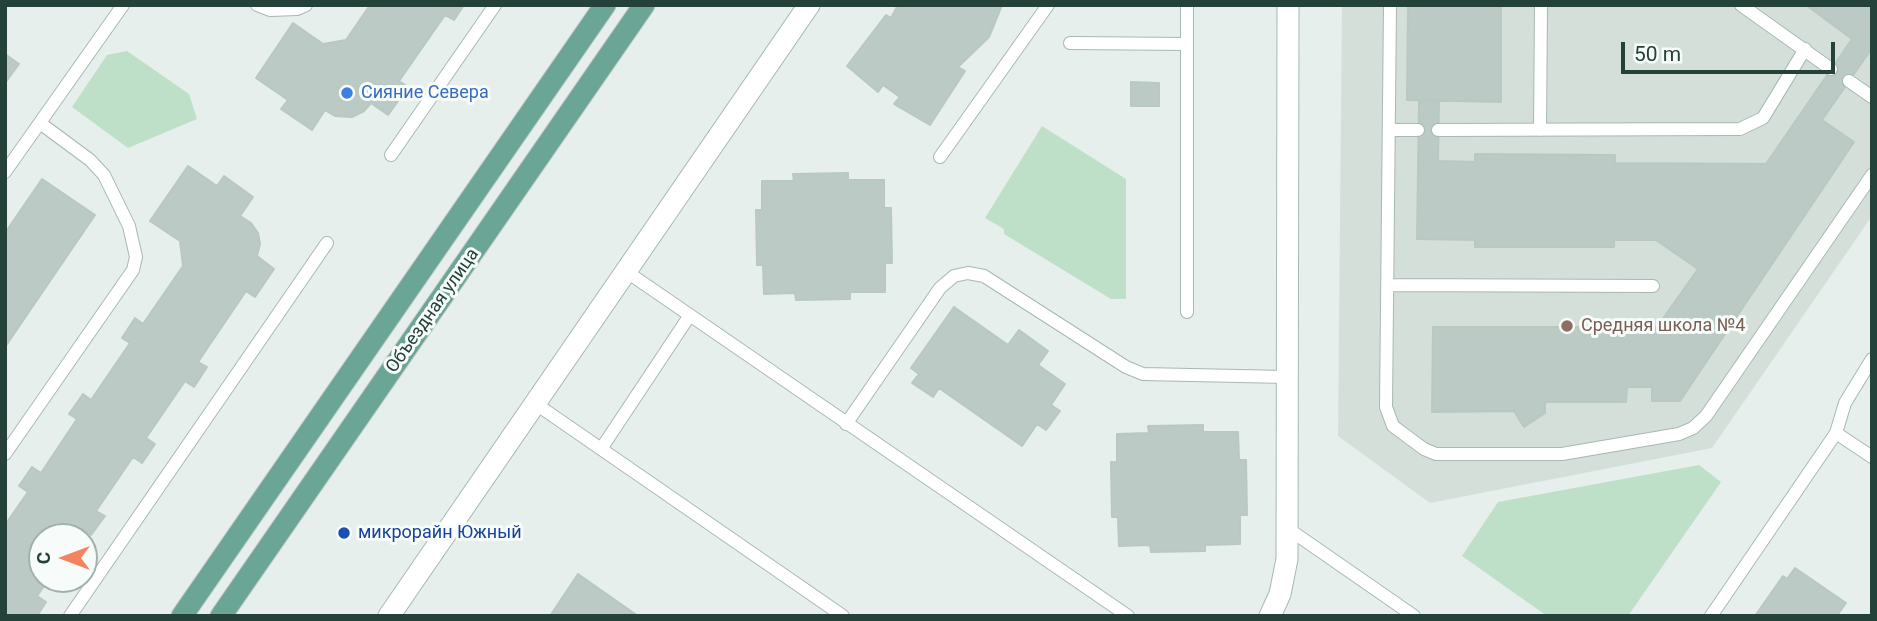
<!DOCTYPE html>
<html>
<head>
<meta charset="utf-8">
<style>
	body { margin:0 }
	#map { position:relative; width:1877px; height:621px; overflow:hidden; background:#e6efeb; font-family:Roboto,sans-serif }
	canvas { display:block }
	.frame { position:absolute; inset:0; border:7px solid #24423a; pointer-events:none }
	.north { position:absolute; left:28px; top:523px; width:70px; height:70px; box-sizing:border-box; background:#f7fbf9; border:2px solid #a3b1ad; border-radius:50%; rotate:270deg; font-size:19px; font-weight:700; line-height:28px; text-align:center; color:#24423a }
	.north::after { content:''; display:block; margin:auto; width:24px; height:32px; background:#f4845f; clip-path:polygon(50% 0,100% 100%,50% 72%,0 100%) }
	.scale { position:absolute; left:1621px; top:42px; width:214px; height:32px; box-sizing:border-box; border:4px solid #24423a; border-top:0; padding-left:9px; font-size:21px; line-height:24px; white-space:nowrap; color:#24423a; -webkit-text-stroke:5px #f7fbf9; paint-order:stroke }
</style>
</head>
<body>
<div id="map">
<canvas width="1877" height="621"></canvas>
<div class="frame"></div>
<div class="north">С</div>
<div class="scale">50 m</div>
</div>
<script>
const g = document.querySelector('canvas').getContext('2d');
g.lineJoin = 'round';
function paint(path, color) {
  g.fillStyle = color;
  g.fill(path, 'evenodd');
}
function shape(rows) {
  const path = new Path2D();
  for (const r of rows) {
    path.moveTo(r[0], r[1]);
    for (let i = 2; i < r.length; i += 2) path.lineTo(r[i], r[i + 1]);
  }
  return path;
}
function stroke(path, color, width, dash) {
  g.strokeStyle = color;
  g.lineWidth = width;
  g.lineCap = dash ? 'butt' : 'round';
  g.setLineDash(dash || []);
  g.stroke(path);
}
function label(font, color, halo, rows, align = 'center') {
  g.font = font + ' Roboto,sans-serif';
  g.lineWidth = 6;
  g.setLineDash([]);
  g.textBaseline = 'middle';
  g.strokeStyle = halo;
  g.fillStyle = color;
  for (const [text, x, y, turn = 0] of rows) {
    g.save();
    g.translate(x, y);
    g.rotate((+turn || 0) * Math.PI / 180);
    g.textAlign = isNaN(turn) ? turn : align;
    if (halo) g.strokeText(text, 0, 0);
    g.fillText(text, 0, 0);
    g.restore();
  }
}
paint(shape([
	[1342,5,1872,5,1872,216,1712,448,1430,503,1338,436]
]), '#d4dfda');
paint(shape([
	[127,51,189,94,197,119,128,148,72,107,107,55],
	[1042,126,1126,179,1126,299,1111,299,1004,234,1004,229,985,218],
	[1699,465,1721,482,1628,616,1547,616,1462,556,1498,502]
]), '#bfe0c8');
const building = shape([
	[370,5,464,5,454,20,445,15,399,81,408,87,388,115,371,103,364,111,352,117,335,116,325,110,312,130,281,109,288,100,256,78,293,23,323,44,346,40,370,5],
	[898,5,1002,5,989,37,958,67,965,71,930,125,894,104,900,97,883,85,878,92,847,66,886,15,891,18,898,5],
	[1408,5,1501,5,1501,102,1407,100,1408,5],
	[1806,5,1872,5,1872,53,1870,51,1822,120,1854,142,1680,401,1652,401,1652,387,1627,387,1626,402,1545,402,1545,413,1524,427,1514,411,1432,412,1433,327,1657,327,1698,269,1656,240,1614,240,1614,247,1475,247,1475,240,1417,239,1419,101,1439,101,1438,161,1475,162,1475,154,1615,155,1615,163,1766,164,1852,39,1806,5],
	[5,54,19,64,5,83,5,54],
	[1131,82,1159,83,1159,106,1131,106,1131,82],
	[188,166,217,186,224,176,253,197,240,216,251,223,258,233,260,244,257,256,274,269,255,297,246,291,198,362,207,367,194,387,185,381,146,438,155,444,142,463,133,457,96,511,105,516,91,535,83,530,78,537,42,537,42,579,49,579,37,596,46,602,37,616,5,616,5,525,28,492,19,486,32,467,41,473,77,419,69,414,83,394,91,400,130,343,122,338,135,318,143,324,183,266,180,241,150,221,188,166],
	[848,173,848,180,884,180,884,208,891,208,892,263,885,263,885,292,850,292,850,299,796,300,795,293,764,294,763,265,757,265,756,210,762,210,762,181,794,181,793,174,848,173],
	[42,179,95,215,5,347,5,233,42,179],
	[954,307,1008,345,1019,330,1048,351,1038,365,1065,384,1051,405,1060,411,1046,430,1037,424,1022,446,939,388,933,397,912,383,919,374,911,368,954,307],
	[1203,425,1203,432,1238,432,1239,460,1246,460,1247,515,1240,515,1240,544,1205,545,1205,551,1151,552,1150,545,1119,546,1118,517,1112,517,1111,462,1117,462,1117,434,1149,433,1148,426,1203,425],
	[1795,568,1846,603,1838,614,1840,616,1755,616,1783,576,1787,579,1795,568],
	[578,574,638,616,550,616,578,574]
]);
paint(building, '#bbcac4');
stroke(building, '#b8c9c2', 2);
const lane = shape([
	[257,5,270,10,297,9,306,5],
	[1187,5,1187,312],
	[1390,5,1386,407,1393,426,1424,449,1436,454,1562,454,1679,434,1693,428,1706,416,1872,175],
	[1741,5,1831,69],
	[1070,43,1187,44],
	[1849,81,1872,97],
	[1389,130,1418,130],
	[1438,130,1740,129,1763,118,1805,49],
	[1540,130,1541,5],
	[391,155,495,5],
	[940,157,1048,5],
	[5,172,123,5],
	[627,272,1128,616],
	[1388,285,1653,286],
	[536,404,843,616],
	[846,424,940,288,954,276,968,273,984,276,1126,367,1143,374,1287,377],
	[1836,433,1872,457],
	[601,449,690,315],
	[5,454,133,270,136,257,129,226,104,175,90,160,40,123],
	[1287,528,1414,616],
	[70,616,327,243],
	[1711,616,1836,433,1845,403,1872,359]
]);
const street = shape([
	[389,616,809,5],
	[1270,616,1280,594,1287,559,1288,5]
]);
const primary = shape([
	[182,616,605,5],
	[221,616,644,5]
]);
stroke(lane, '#a8b8b2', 14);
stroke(street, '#a8b8b2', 23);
stroke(primary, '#c2cac8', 23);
stroke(lane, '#fff', 12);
stroke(street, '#fff', 21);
stroke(primary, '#6aa596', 21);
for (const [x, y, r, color] of [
	[347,93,7,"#3f7fe0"],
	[1567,326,7,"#8d6e63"],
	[344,533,7,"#1a4fb4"]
]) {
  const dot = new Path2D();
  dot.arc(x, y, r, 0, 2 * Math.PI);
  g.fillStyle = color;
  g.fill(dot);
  stroke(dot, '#f7fbf9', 2.5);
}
label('18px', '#366cbe', '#f7fbf9', [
	["Сияние Севера",361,93]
], 'left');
label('18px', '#24423a', '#f7fbf9', [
	["Объездная улица",433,311,-55]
]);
label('18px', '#785e54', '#f7fbf9', [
	["Средняя школа №4",1581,326]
], 'left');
label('18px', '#164399', '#f7fbf9', [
	["микрорайн Южный",358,533]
], 'left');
</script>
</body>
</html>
